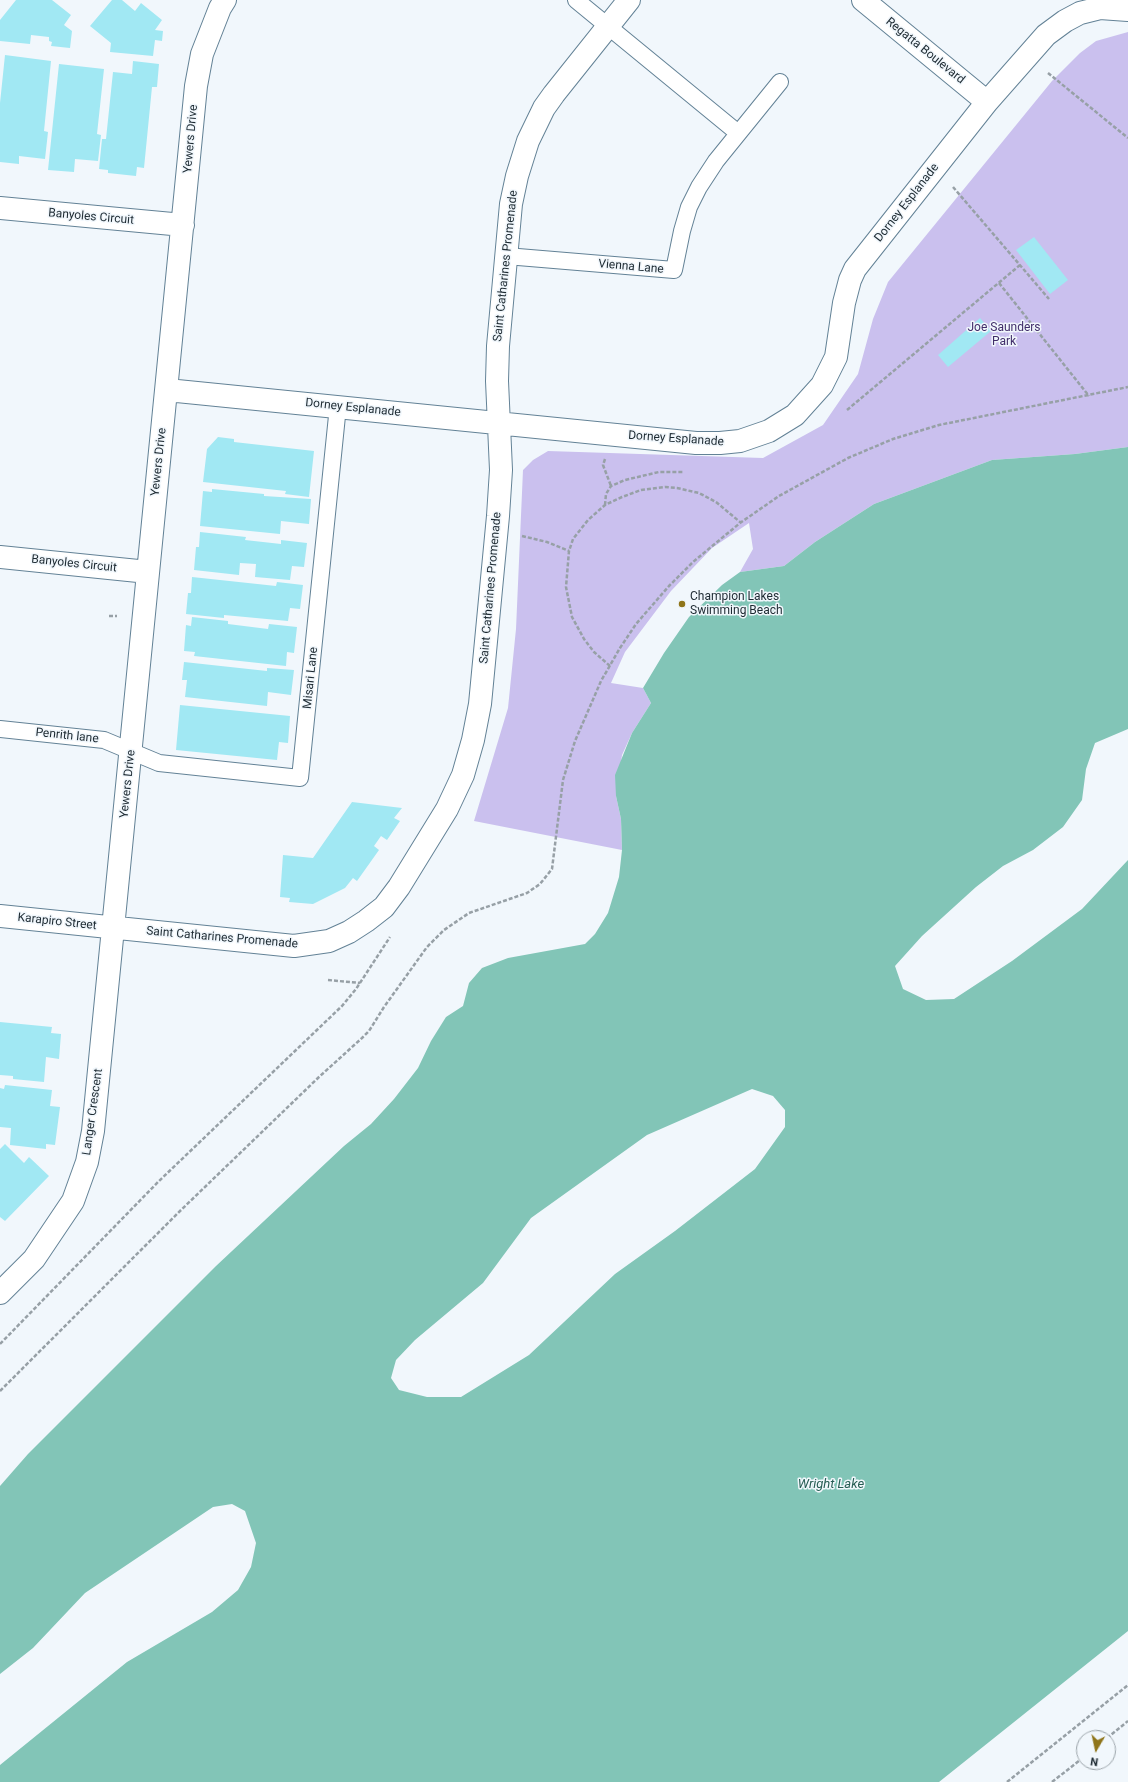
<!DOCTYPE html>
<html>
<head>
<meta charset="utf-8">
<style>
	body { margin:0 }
	#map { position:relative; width:1128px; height:1782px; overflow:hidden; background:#f1f7fc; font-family:Roboto,sans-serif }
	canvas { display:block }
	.north { position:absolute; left:1076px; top:1730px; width:40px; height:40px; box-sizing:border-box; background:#f1f7fc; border:1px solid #9ca5ab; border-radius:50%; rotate:189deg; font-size:11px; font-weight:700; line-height:16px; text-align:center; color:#1d2a32 }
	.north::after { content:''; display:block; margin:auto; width:14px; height:18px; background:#8f751a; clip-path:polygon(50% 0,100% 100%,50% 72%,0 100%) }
</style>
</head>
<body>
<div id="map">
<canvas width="1128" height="1782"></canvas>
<div class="north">N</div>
</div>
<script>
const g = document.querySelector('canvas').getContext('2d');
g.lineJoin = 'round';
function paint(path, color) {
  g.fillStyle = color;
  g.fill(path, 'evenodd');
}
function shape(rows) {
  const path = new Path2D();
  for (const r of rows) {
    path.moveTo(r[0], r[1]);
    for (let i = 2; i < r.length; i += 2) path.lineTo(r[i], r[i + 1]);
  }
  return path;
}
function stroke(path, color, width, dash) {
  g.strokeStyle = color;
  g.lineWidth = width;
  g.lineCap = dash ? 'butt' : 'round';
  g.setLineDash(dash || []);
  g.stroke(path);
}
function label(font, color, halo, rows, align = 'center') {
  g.font = font + ' Roboto,sans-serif';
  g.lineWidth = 3;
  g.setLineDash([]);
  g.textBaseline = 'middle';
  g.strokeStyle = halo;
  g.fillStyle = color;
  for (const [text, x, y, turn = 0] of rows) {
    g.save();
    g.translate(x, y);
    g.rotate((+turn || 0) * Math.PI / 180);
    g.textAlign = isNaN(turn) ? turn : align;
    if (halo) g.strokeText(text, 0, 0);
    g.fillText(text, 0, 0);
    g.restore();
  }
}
paint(shape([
	[1128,32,1128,447,1075,454,992,460,874,504,815,542,784,566,740,572,753,549,749,523,712,548,671,591,625,652,611,683,643,688,651,703,632,733,622,755,616,796,621,819,622,850,474,821,508,708,516,629,523,470,533,460,548,451,763,458,823,425,858,374,873,319,888,282,1052,81,1080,53,1096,41]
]), '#cac0ee');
paint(shape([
	[1128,447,1128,729,1095,743,1086,769,1082,800,1063,827,1033,850,1003,866,976,887,922,936,895,966,903,989,926,1000,954,999,1012,961,1082,909,1128,860,1128,1631,939,1782,0,1782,0,1765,127,1662,212,1612,238,1590,251,1567,256,1543,245,1511,232,1504,213,1507,85,1593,33,1648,0,1674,0,1486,28,1454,216,1266,344,1146,371,1124,394,1099,418,1068,431,1041,446,1017,463,1006,469,983,482,968,508,958,585,944,595,934,608,913,619,877,622,850,621,819,616,796,615,775,632,733,651,703,643,688,664,653,689,617,722,585,740,572,784,566,815,542,874,504,992,460,1075,454],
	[752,1089,773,1096,785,1110,785,1127,755,1169,675,1231,615,1274,529,1355,461,1397,427,1397,399,1390,391,1378,396,1360,415,1340,483,1283,531,1218,647,1135]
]), '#82c5b7');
paint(shape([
	[16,0,52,0,71,15,64,25,72,31,70,48,51,46,52,42,49,41,49,37,31,35,30,44,0,41,0,20],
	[112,0,122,0,135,11,141,3,162,20,155,30,163,31,162,41,155,40,153,56,110,52,111,43,90,26],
	[5,55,51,61,44,131,48,132,45,159,19,156,19,164,0,162,0,103],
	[133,61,159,64,157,87,152,87,144,168,137,167,136,176,108,173,108,170,99,169,102,139,106,139,113,72,132,74],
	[59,64,104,69,97,134,101,135,98,161,75,159,74,172,48,170],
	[1034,237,1068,280,1050,294,1016,250],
	[980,318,991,331,948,367,938,355],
	[218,437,234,439,234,442,314,451,309,497,285,494,286,491,203,482,207,449],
	[212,489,264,494,264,496,311,499,309,524,281,521,280,534,200,526,203,491,212,492],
	[200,532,246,537,245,540,281,544,281,540,307,543,304,567,292,566,290,580,255,577,256,564,240,563,239,575,194,570,196,547,199,547],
	[192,577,276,586,277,582,303,585,300,609,290,608,288,621,224,615,224,618,186,614,188,593,191,593],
	[192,617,228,621,228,624,268,629,269,624,297,627,294,653,287,652,286,666,194,656,195,652,184,651,186,625,191,626],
	[184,662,267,671,267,668,294,670,291,695,268,692,267,706,185,697,187,680,182,680],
	[180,705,290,716,288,743,279,742,277,760,176,750],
	[352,802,402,808,394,818,400,821,387,840,381,836,374,846,379,850,357,881,353,878,345,888,313,904,289,902,290,898,280,897,283,855,313,858],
	[0,1022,52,1027,51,1033,61,1034,59,1059,46,1057,44,1082,13,1079,13,1076,0,1075],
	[5,1085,52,1090,50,1106,60,1107,55,1145,46,1144,46,1149,10,1145,11,1128,0,1127,0,1088,4,1089],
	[5,1144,24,1163,29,1157,49,1176,5,1221,0,1217,0,1149]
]), '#a1e8f3');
const lane = shape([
	[576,0,738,133],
	[506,256,674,270,682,231,689,207,699,187,716,161,780,82],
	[0,729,104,740,159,763,300,778,338,406]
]);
const street = shape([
	[863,0,987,102],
	[0,208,183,225],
	[167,390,696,443,720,443,740,441,769,431,795,415,822,385,836,357,844,303,850,280,855,269,987,102,1046,35,1065,21,1080,13,1100,8,1128,10],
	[0,557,148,572],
	[0,916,294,946,329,941,349,932,366,921,384,907,399,887,447,809,463,775,473,740,480,704,498,516,501,470,497,381,498,346,511,204,517,176,528,141,544,108,554,94,629,0],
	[0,1293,34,1259,73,1201,87,1162,93,1131,196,86,202,54,220,8,225,0]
]);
stroke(lane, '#638296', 18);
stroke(street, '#638296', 24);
stroke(shape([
	[1048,73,1128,138],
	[953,187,1049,299],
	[999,283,1089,396],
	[847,410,1020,265],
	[605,459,603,465,611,486],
	[605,505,606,494,611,486,625,480,659,472,683,472],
	[522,536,547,542,569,551],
	[109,616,117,616],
	[610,666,594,652,584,639,572,617,566,587,569,551,573,539,588,520,605,505,622,497,641,490,665,487,677,488,699,493,716,502,740,522],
	[328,980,360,983],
	[0,1344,159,1181,342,1006,356,989,390,937],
	[0,1391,180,1211,319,1077,362,1038,369,1031,384,1007,427,947,444,930,469,913,527,893,540,884,552,869,563,780,575,741,601,681,620,648,636,624,669,586,693,562,740,523,779,496,848,458,893,439,939,425,1128,387],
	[1107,1738,1128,1721],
	[1007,1782,1128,1685],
	[1052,1782,1084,1757]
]), '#97a0a6', 2.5, [4, 2]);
stroke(lane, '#fff', 16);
stroke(street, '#fff', 22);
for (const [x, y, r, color] of [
	[682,604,4,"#8f751a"]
]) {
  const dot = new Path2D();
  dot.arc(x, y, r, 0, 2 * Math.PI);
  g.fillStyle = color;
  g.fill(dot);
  stroke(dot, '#f1f7fc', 1.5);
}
label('12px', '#1d2a32', '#f1f7fc', [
	["Regatta Boulevard",925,51,39],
	["Yewers Drive",191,139,-85],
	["Dorney Esplanade",907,203,-52],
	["Banyoles Circuit",91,217,5],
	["Saint Catharines Promenade",506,266,-84],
	["Vienna Lane",631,267,5],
	["Dorney Esplanade",353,408,6],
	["Dorney Esplanade",676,439,4],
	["Yewers Drive",159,462,-84],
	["Banyoles Circuit",74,564,6],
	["Saint Catharines Promenade",491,588,-85],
	["Misari Lane",311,678,-84],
	["Penrith lane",67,736,6],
	["Yewers Drive",128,784,-84],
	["Karapiro Street",57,922,6],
	["Saint Catharines Promenade",222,938,5],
	["Langer Crescent",93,1112,-82]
]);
label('12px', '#412e6a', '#f1f7fc', [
	["Joe Saunders",1004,328],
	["Park",1004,342]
]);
label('12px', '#1d2a32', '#f1f7fc', [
	["Champion Lakes",690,597],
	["Swimming Beach",690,611]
], 'left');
label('italic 13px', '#265d53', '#f1f7fc', [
	["Wright Lake",831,1485]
]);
</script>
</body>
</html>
